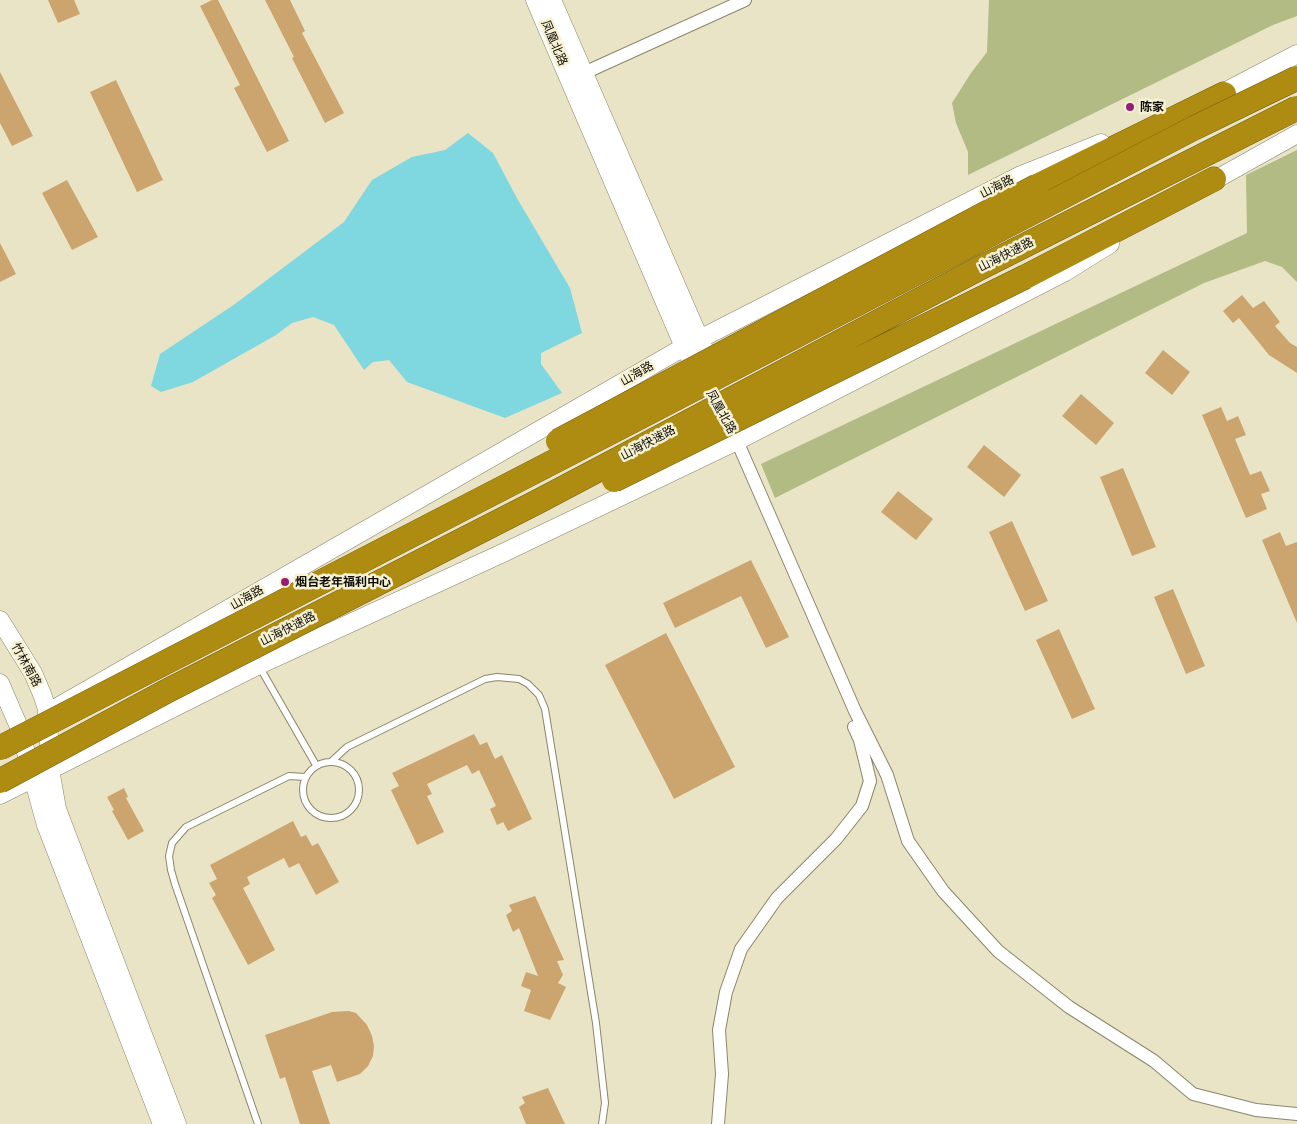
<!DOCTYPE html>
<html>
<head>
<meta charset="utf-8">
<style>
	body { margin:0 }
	canvas { display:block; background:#e9e4c6 }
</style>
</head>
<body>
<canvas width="1297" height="1124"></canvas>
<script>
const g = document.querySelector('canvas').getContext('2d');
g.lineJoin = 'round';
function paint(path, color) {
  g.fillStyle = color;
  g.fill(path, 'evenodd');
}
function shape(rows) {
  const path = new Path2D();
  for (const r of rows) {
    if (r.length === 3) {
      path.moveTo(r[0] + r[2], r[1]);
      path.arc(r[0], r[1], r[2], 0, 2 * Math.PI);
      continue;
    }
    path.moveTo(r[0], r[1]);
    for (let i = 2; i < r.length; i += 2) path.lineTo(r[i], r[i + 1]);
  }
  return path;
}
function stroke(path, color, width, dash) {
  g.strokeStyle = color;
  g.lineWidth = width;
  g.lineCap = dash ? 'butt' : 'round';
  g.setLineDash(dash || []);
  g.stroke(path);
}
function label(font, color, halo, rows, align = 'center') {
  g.font = font + ' Montserrat,"Noto Sans SC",sans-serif';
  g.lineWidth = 5;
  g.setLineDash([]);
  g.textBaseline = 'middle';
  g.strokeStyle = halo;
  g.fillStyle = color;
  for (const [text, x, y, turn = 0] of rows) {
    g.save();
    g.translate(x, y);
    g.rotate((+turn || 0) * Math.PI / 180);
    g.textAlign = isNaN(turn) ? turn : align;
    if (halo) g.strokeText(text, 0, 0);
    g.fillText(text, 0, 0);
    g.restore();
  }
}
paint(shape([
	[989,0,1297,0,1297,16,1273,25,968,175,968,152,956,123,952,103,971,73,987,52],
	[1297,150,1297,282,1282,267,1265,261,1204,283,775,498,761,464,1247,233,1246,175]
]), '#b1bb83');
paint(shape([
	[468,133,493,153,518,200,570,288,582,333,541,353,541,364,562,393,505,418,407,382,389,360,373,362,364,370,334,325,313,317,292,323,276,335,193,382,161,392,151,386,160,354,235,304,344,222,372,180,412,157,445,150]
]), '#7fd7df');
paint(shape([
	[48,0,74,0,80,14,58,23],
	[212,0,218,0,289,141,267,152,234,88,240,85,200,6],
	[265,0,290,0,305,31,302,33,344,113,325,123,292,58,294,57],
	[0,72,33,136,12,146,0,123],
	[116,80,163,180,137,192,90,92],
	[67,180,98,237,72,250,42,193],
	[0,243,16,274,0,282],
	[1242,295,1253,308,1264,301,1280,322,1275,326,1290,343,1297,347,1297,373,1269,355,1239,318,1233,323,1223,311],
	[1163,350,1190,372,1172,395,1145,373],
	[1081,394,1114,423,1096,445,1062,416],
	[1221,407,1227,421,1238,416,1246,435,1235,439,1250,475,1261,471,1270,491,1261,494,1267,509,1246,518,1202,415],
	[984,445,1021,475,1004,497,967,467],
	[1123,468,1156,547,1132,556,1100,477],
	[898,491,933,519,916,540,881,512],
	[1012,521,1048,601,1025,611,989,532],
	[1280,532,1286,546,1297,542,1297,623,1262,540],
	[751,560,789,637,766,648,741,596,675,628,663,603],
	[1173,589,1205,666,1186,674,1154,597],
	[1059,629,1095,709,1072,719,1036,640],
	[666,633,735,767,674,799,605,665],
	[474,734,480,745,487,742,495,759,502,755,532,819,508,831,503,822,497,825,490,809,496,806,479,770,472,774,467,765,427,784,432,794,427,796,444,832,417,845,391,790,399,786,392,773],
	[124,788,128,797,126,798,144,831,128,840,112,811,114,810,107,797],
	[293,821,301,837,306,835,312,846,318,843,339,882,316,895,299,863,289,868,284,858,247,877,250,884,243,888,275,950,248,965,212,898,216,895,209,883,217,879,210,865],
	[535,896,564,960,557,961,563,975,558,983,566,987,550,1020,524,1011,531,990,521,986,526,972,538,976,519,928,513,932,506,915,512,911,509,905],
	[349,1011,356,1013,367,1025,372,1036,374,1046,373,1056,368,1066,360,1074,337,1082,331,1065,312,1071,330,1124,300,1124,285,1077,280,1079,265,1035,332,1012],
	[548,1088,565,1124,526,1124,519,1107,525,1103,522,1097]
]), '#cca46e');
const lane = shape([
	[259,666,316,765],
	[332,761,347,747,485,679,497,677,519,679,528,684,539,695,545,709,596,1023,605,1103,602,1124],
	[331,790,28],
	[258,1124,175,884,171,870,169,856,172,843,186,827,289,776,305,777]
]);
const street = shape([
	[584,73,745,0],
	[737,441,855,711,887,775,908,841,943,891,998,951,1069,1007,1154,1061,1193,1094,1256,1110,1297,1114],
	[718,1124,722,1074,719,1030,726,992,741,949,777,898,836,839,862,806,870,781,860,740,854,727]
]);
const secondary = shape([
	[535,0,684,347,723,416],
	[552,0,704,349],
	[1213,98,1297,54],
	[1204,186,1297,134],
	[0,620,33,673,42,694,48,712,50,769,57,809,177,1124],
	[0,683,19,727,46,825,162,1124],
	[47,713,684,347,1021,175,1101,143],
	[0,795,259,665,505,552,737,441,1065,272,1110,244]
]);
const highway = shape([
	[1037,186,1224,94],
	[1025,277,1214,179]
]);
stroke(lane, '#8b866a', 8);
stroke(street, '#8b866a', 14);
stroke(secondary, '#8b866a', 19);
stroke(highway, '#765f0c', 25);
stroke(lane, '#fff', 6);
stroke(street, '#fff', 12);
stroke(secondary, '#fff', 18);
stroke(highway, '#ae8c11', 24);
const highwayBridge = shape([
	[558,441,1037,186],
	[614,480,1025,277],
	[0,748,640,417,1194,128,1297,78],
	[0,781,167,691,539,501,978,269,1297,108]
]);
stroke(highwayBridge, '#765f0c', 25, []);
stroke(highwayBridge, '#ae8c11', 24);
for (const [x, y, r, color] of [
	[1130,107,5,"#961d77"],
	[285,582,5,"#961d77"]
]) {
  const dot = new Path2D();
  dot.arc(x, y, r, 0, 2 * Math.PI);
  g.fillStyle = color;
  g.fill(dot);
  stroke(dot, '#f6f1d3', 2);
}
label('12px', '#0e0c04', '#f6f1d3', [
	["凤凰北路",554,43,67],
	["山海路",997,187,-27],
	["山海快速路",1006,255,-27],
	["山海路",637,374,-30],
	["凤凰北路",721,412,61],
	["山海快速路",648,443,-28],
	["山海路",247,598,-30],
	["山海快速路",288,629,-27],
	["竹林南路",26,665,61]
]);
label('bold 12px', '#0e0c04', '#f6f1d3', [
	["陈家",1140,107],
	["烟台老年福利中心",295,582]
], 'left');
</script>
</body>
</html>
